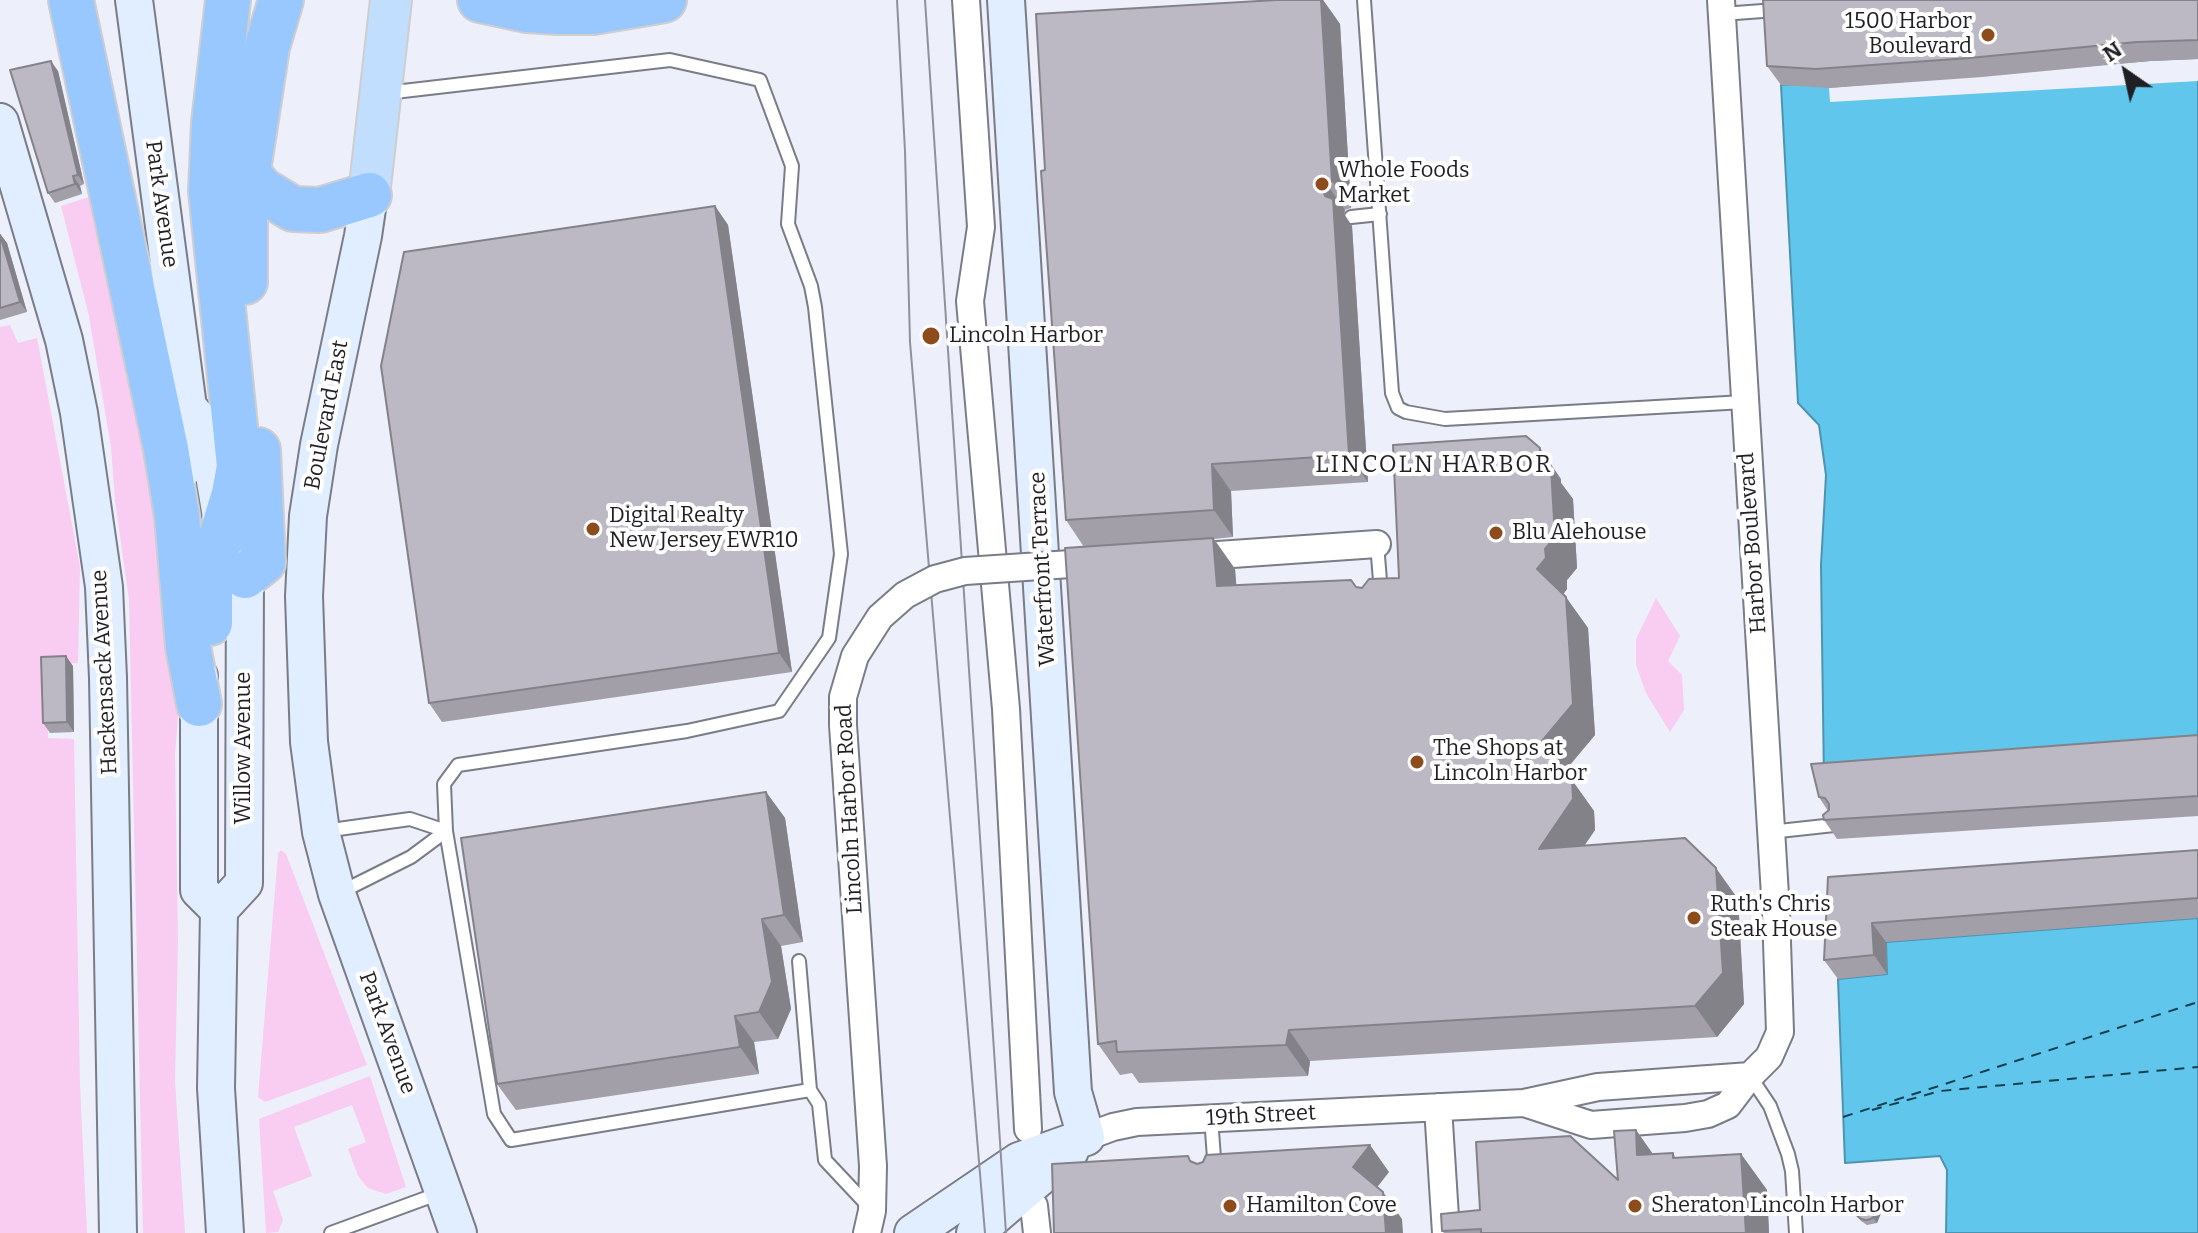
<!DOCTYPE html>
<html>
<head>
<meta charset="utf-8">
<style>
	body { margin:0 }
	#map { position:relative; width:2198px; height:1233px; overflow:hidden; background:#edeffb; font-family:Bitter,serif }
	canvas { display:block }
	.north { position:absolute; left:2086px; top:32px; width:80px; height:80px; -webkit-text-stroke:6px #fff; paint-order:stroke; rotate:326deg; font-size:22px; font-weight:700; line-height:32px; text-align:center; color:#1f1f24 }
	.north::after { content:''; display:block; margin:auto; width:28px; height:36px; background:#1f1f24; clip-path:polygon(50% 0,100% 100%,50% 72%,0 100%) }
</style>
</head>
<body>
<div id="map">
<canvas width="2198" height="1233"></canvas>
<div class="north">N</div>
</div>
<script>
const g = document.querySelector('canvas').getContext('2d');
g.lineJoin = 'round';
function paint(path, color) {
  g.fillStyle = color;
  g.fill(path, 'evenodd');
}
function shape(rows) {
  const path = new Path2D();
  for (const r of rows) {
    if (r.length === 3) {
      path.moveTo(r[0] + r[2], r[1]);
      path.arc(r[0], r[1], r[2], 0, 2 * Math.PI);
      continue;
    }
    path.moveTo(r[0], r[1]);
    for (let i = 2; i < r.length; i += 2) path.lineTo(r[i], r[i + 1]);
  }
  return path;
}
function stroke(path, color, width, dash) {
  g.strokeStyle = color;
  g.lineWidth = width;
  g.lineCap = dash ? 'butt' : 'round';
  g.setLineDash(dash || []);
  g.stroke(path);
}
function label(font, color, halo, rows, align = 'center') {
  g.font = font + ' Bitter,serif';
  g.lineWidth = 8;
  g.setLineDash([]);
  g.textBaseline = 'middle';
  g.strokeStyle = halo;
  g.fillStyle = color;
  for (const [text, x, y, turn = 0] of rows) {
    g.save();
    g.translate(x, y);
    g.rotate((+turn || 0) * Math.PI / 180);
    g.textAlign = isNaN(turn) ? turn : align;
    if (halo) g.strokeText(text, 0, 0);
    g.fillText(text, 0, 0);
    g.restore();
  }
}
paint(shape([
	[98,194,177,601,178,717,175,755,178,941,175,1081,185,1233,143,1233,129,600,115,500,111,447,89,316,61,206],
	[10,325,18,343,37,338,80,567,78,663,46,664,48,738,74,739,80,1085,87,1233,0,1233,0,327],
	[1656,598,1680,636,1668,661,1682,675,1684,710,1670,732,1646,693,1636,665,1636,639],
	[281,850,286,854,367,1065,265,1102,258,1097,278,854],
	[370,1076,406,1187,386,1194,368,1188,358,1176,348,1149,366,1142,352,1105,294,1127,312,1176,273,1191,283,1220,278,1232,266,1233,259,1119]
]), '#f9ccf1');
const water = shape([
	[2198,58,2198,755,1824,783,1821,565,1826,475,1819,425,1798,403,1781,85,2198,58],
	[2198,918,2198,1233,1946,1233,1947,1170,1940,1156,1845,1163,1838,979,1887,974,1886,942,2198,918]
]);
paint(water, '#60c6ec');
stroke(water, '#4c94b0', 2);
paint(shape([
	[2198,59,2198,81,1830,102,1829,88,2150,61]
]), '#edeffb');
stroke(shape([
	[1872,1110,1940,1091,2198,1067],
	[1843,1117,2198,1002]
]), '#134151', 2, [10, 8]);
const lane = shape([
	[1364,0,1392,393,1398,408,1406,412,1445,419,1744,402],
	[1722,14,1776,10],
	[386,93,670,60,760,80,792,166,788,224,811,286,815,307,841,554,829,638,779,711,687,731,458,765,444,784,446,831,494,1114,511,1140,810,1090,799,961],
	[1351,217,1380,214],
	[1377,544,1381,593],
	[324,831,410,819,446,831],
	[1770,832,1834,825],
	[339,893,411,857,446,831],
	[1750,1076,1770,1106,1788,1154,1792,1171,1796,1233],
	[810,1090,819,1104,825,1160,871,1209],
	[1211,1118,1215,1171],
	[331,1233,440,1193]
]);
const street = shape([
	[966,0,981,227,970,301,1006,709,1028,1129],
	[1189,557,1377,544],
	[843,725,873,1166,872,1211,867,1233],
	[1524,1103,1591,1125,1685,1118,1708,1114,1728,1105,1750,1076,1769,1057,1780,1032,1776,912,1721,0],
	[1438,1107,1446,1233],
	[1086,1137,1113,1127,1137,1122,1524,1103,1598,1087,1750,1076],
	[1034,1206,1037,1233]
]);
const secondary = shape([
	[134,0,188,407,178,432,183,469],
	[1006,0,1073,1092,1086,1137],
	[0,122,64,340,79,413,104,587,108,678,118,1233],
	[369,195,363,236,319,445,308,516,304,596,309,742,321,832,337,894,458,1233],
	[188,407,206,428,229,564,245,576,244,883,219,910,216,1088,225,1233],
	[199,676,199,890,219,910],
	[913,1233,1019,1161,1086,1137],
	[975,1233,1070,1151]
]);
const primary = shape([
	[369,195,391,0]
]);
const highway = shape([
	[71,0,166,449,177,516,188,646,199,704],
	[480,0,527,10,559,12,593,12,664,0],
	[234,158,262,190,293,209,320,210,369,195],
	[245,282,245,190,267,47,281,0],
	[245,576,263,562,258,450],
	[210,623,210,581,214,560,234,494,239,466,211,191,214,123,228,0]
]);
stroke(lane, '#7a7c86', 16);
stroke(street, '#7a7c86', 30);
stroke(secondary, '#7a7c86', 40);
stroke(primary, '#cececf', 44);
stroke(highway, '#cececf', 48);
stroke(lane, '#fff', 12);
stroke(street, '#fff', 26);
stroke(secondary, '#e0eeff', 36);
stroke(primary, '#c1deff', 40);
stroke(highway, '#98c8ff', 44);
stroke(shape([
	[897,0,905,151,910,342,985,1233],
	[925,0,1006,1233]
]), '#90919a', 2);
const streetBridge = shape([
	[843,725,843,697,855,656,880,617,905,595,935,579,965,571,1086,563]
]);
stroke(streetBridge, '#7a7c86', 30, []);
stroke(streetBridge, '#fff', 26);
paint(shape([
	[1276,0,1323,0,1340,24,1351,208,1345,210,1344,214,1352,226,1368,482,1231,491,1233,537,1214,539,1235,569,1236,585,1362,588,1399,578,1561,479,1561,483,1573,499,1577,568,1567,580,1567,589,1563,594,1588,628,1595,735,1565,771,1594,811,1595,830,1584,846,1738,899,1744,1004,1717,1037,1310,1061,1308,1076,1139,1083,1132,1073,1120,1075,1098,1044,1084,547,1066,520,1045,170],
	[2198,0,2198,59,2150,61,1982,77,1829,88,1781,85,1767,66],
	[58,71,84,184,80,186,82,194,55,203,48,193],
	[715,206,728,225,792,672,442,722,429,703],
	[0,234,7,243,27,312,0,320],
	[73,666,74,732,50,733,43,723],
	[2198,735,2198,816,1837,839,1824,820,1828,811,1819,797],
	[766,792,785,818,803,942,781,946,791,1009,778,1039,754,1042,759,1074,516,1110,497,1084],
	[2198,850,2198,918,1886,942,1887,974,1838,979,1824,960,1828,877],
	[1636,1130,1653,1154,1673,1153,1676,1158,1741,1154,1767,1190,1769,1233,1444,1233,1442,1231,1480,1210,1618,1180],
	[1874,1202,1881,1213,1877,1223,1867,1225,1861,1221,1857,1216]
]), '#a39fa9');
paint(shape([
	[1321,0,1323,0,1340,24,1351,208,1332,181],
	[51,61,58,71,84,184,78,175],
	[73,176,80,186,82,194,75,184],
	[1326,183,1345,210,1344,214,1352,226,1368,482,1349,455,1325,196,1323,190],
	[715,206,728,225,792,672,779,653],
	[0,234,7,243,27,312,20,302],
	[1540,448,1561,479,1561,483,1573,499,1577,568,1567,580,1567,589,1559,600,1537,569],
	[1212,464,1231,491,1233,537,1214,510],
	[1213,538,1235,569,1239,617,1217,586],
	[1566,597,1588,628,1595,735,1563,773,1542,741],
	[66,656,73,666,74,732,67,722],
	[1572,780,1594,811,1595,830,1561,880,1539,849],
	[766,792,785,818,803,942,784,915],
	[1716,868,1738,899,1744,1004,1717,1037,1695,1006],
	[762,919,781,946,791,1009,778,1039,759,1012],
	[1872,923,1886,942,1887,974,1874,955],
	[735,1016,754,1042,759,1074,740,1047],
	[1289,1030,1310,1061,1308,1076,1286,1045],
	[1636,1130,1661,1166,1637,1155],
	[1370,1145,1389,1172,1372,1194,1353,1167],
	[1741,1154,1767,1190,1769,1233,1746,1233],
	[1383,1192,1402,1219,1403,1233,1386,1233],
	[1874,1202,1881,1213,1877,1223,1873,1218]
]), '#848289');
const building = shape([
	[1276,0,1321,0,1332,181,1326,183,1323,190,1325,196,1333,199,1349,455,1212,464,1214,510,1066,520,1041,171,1045,170,1036,14,1276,0],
	[1763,0,2198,0,2198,40,2137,42,1969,58,1816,69,1767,66,1763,0],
	[51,61,78,175,73,176,75,184,48,193,10,70,51,61],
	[715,206,779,653,429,703,381,366,404,252,715,206],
	[0,235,20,302,0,308,0,235],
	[1526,436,1540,448,1540,457,1551,468,1555,537,1545,549,1546,558,1537,569,1566,597,1573,704,1542,741,1572,780,1573,799,1539,849,1685,838,1716,868,1723,973,1695,1006,1289,1030,1286,1045,1117,1052,1116,1041,1098,1044,1065,548,1213,538,1217,586,1351,580,1356,587,1362,588,1369,579,1399,578,1393,445,1526,436],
	[66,656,67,722,43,723,41,657,66,656],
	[2198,735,2198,796,1824,820,1823,815,1829,810,1829,804,1825,798,1819,797,1811,764,2198,735],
	[766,792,784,915,762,919,772,982,759,1012,735,1016,740,1047,497,1084,461,838,766,792],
	[2198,850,2198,898,1872,923,1874,955,1824,960,1828,877,2198,850],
	[1636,1130,1637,1155,1673,1153,1673,1158,1741,1154,1746,1233,1481,1233,1481,1229,1442,1231,1441,1214,1480,1210,1476,1142,1570,1136,1618,1180,1614,1131,1636,1130],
	[1370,1145,1353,1167,1383,1192,1386,1233,1054,1233,1052,1164,1188,1156,1190,1161,1197,1164,1203,1162,1206,1155,1370,1145],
	[1866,1209,11]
]);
paint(building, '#bdb9c4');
stroke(building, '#848289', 2);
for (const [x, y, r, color] of [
	[1988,35,8,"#8e4b1b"],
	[1322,184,8,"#8e4b1b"],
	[931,336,10,"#8e4b1b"],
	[593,529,8,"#8e4b1b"],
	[1496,533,8,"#8e4b1b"],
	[1417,762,8,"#8e4b1b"],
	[1694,918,8,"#8e4b1b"],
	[1230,1206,8,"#8e4b1b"],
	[1635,1206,8,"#8e4b1b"]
]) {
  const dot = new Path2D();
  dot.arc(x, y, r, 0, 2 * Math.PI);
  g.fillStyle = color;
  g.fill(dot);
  stroke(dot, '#fff', 3);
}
label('22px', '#1f1f24', '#fff', [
	["1500 Harbor",1972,22,"right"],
	["Boulevard",1972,47,"right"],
	["Whole Foods",1338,171],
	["Market",1338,196],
	["Lincoln Harbor",949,336],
	["Digital Realty",609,516],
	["New Jersey EWR10",609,541],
	["Blu Alehouse",1512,533],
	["The Shops at",1433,749],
	["Lincoln Harbor",1433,774],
	["Ruth's Chris",1710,905],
	["Steak House",1710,930],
	["Hamilton Cove",1246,1206],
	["Sheraton Lincoln Harbor",1651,1206]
], 'left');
label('22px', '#1f1f24', '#fff', [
	["Park Avenue",161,204,82],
	["Boulevard East",327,415,-79],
	["Harbor Boulevard",1753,543,-94],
	["Waterfront Terrace",1043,569,-93],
	["Hackensack Avenue",105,672,-93],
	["Willow Avenue",244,748,-90],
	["Lincoln Harbor Road",850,809,-93],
	["Park Avenue",387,1033,70],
	["19th Street",1261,1116,-3]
]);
g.letterSpacing = '2px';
label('24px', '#1f1f24', '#fff', [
	["LINCOLN HARBOR",1434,465]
]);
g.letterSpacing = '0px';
</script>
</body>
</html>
